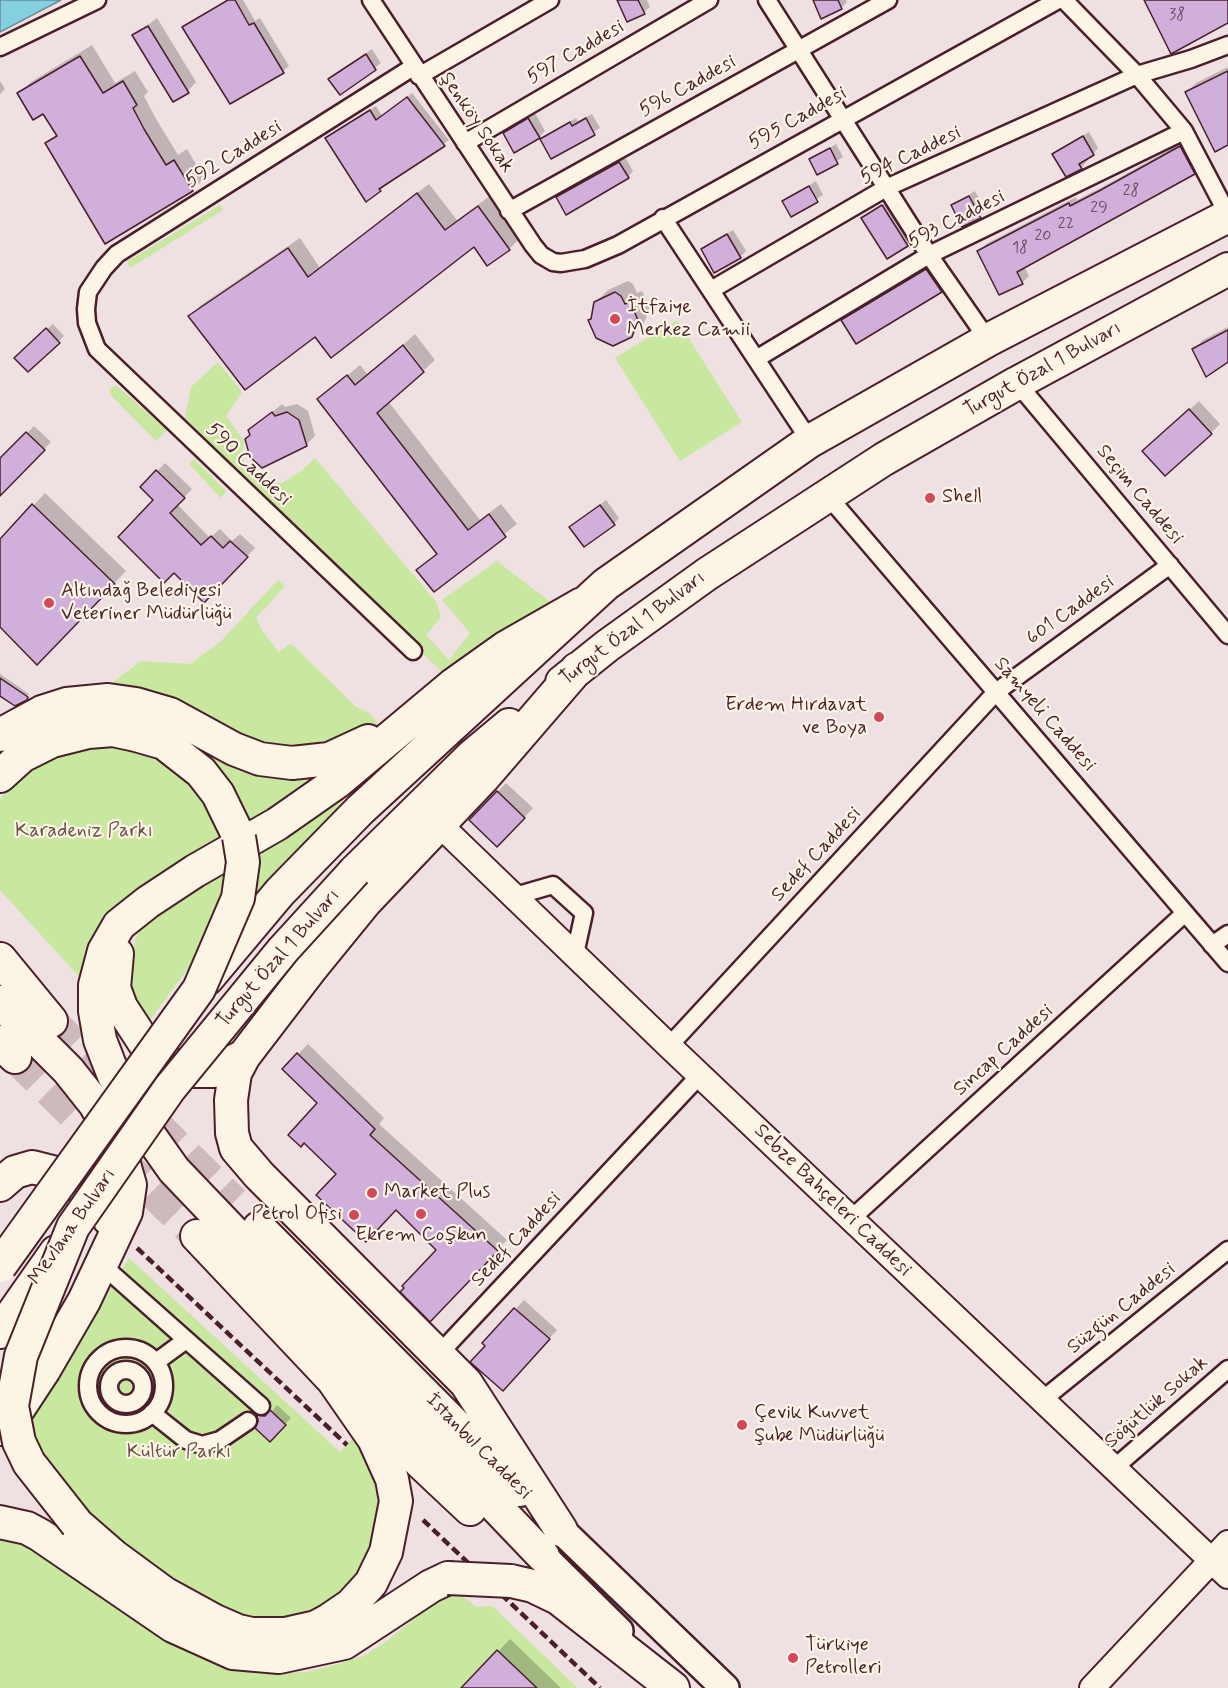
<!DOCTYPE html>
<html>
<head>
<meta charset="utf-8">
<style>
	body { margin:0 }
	canvas { display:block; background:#efe0e2 }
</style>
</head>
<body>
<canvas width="1228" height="1688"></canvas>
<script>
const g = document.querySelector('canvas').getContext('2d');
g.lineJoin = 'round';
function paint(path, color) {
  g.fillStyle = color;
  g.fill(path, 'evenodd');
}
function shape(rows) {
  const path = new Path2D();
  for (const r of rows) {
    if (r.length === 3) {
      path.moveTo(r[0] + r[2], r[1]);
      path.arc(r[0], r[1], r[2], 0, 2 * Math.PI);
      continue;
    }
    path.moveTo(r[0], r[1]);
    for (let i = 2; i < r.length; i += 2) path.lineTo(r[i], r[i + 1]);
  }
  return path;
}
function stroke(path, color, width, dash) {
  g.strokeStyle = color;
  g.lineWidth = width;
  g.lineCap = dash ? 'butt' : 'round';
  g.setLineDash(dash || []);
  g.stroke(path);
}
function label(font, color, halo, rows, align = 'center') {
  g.font = font + ' Mynerve,sans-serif';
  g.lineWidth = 4.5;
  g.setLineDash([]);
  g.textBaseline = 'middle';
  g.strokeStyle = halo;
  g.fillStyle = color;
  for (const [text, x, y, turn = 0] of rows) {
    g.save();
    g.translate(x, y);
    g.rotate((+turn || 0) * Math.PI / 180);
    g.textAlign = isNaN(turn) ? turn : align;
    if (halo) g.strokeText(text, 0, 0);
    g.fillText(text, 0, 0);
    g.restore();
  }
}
paint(shape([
	[220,205,223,210,130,268,127,262],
	[677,320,742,422,680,461,615,358],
	[218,362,242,392,226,416,244,441,242,456,246,468,260,482,282,483,301,471,315,458,437,603,441,618,426,635,449,660,470,633,442,600,497,561,553,604,447,677,185,418,191,387],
	[116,385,167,430,156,441,110,394,110,389],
	[194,459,226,491,221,498,189,464],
	[278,580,285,586,256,618,263,632,279,652,291,643,356,707,368,712,381,727,341,746,283,750,255,744,174,699,145,689,110,684,141,661,190,664,220,642],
	[135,715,261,776,293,779,327,776,247,828,149,729,0,761,0,750,61,719],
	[113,745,148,751,190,774,230,842,176,872,84,982,0,890,0,799,30,767,71,749],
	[345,798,247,914,196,958,146,1025,130,999,129,959,140,928,181,897],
	[129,1258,340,1452,357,1434,384,1494,369,1564,329,1609,256,1624,175,1589,67,1495,26,1430],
	[0,1532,37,1544,165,1637,195,1655,224,1666,284,1673,307,1672,338,1664,364,1656,387,1641,429,1606,450,1595,460,1594,476,1607,492,1606,578,1688,0,1688]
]), '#c8e79f');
const water = shape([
	[0,0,61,0,0,32,0,0]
]);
paint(water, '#82d0e0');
stroke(water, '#6c8998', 1.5);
paint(shape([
	[226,0,243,0,255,21,260,18,289,66,283,71,184,27],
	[619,0,647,0,650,7,644,12],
	[814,0,846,0,847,2,841,8],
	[157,18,196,82,188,91,134,36],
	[92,45,115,83,135,71,148,92,144,96,155,117,178,155,187,149,204,178,192,190,47,143,57,134,43,112,19,94,31,82],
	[372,49,381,63,340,93,330,79],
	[1228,67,1228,144,1187,92,1196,83],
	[0,81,5,89,0,94],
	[412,93,449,140,380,190,327,138,376,106,382,116],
	[535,113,545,131,539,137,505,133],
	[592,114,600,128,552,157,542,139,576,118,578,121],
	[1089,132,1098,148,1081,168,1066,175,1054,154],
	[1187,140,1201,166,1194,173,1024,266,1029,276,1022,283,979,251,986,244,1076,197,1077,200,1108,184],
	[836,144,843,157,818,173,810,160],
	[625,157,633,171,628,177,558,197],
	[816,181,823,195,791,215,784,201],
	[429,184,457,220,490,196,520,238,509,249,474,245,190,316,201,305,300,238,320,268],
	[975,191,986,211,980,216,952,205],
	[888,201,912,240,907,245,863,218],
	[733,230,746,251,740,257,702,250],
	[935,261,950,282,941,290,843,320,852,311],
	[628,281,633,284,637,293,642,291,650,307,644,323,631,335,593,318,595,303,608,290],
	[53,324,64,336,28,370,16,358],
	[1228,327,1228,361,1194,349,1203,340],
	[415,334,435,360,424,370,404,344],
	[401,346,422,372,388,401,480,520,501,504,517,524,434,590,418,570,438,552,319,399,360,365,367,374],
	[1199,401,1220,424,1211,433,1153,442],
	[282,404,285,407,297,404,308,411,315,436,306,445,251,435,250,431],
	[34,426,51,442,0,494,0,461],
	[165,463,192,489,177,504,210,538,220,529,232,541,240,534,255,548,204,601,155,500,142,487],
	[45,493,126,571,49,651,0,624,0,542],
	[606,500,619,518,614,524,577,522],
	[0,674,29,694,15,704,0,694],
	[506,783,533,808,497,845,471,820],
	[308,1044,384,1118,379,1124,507,1240,430,1320,406,1288,438,1249,396,1208,339,1173,319,1103,284,1069],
	[524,1300,557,1330,512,1380,484,1343],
	[277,1405,291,1418,270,1440,258,1416,264,1410,272,1411],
	[510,1639,561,1688,463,1688]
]), '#0003');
const building = shape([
	[228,0,235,0,249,25,254,23,284,73,230,104,182,27,228,0],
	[617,0,638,0,645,14,627,22,617,0],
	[813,0,838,0,842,9,821,19,813,0],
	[1144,0,1228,0,1228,23,1171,54,1144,0],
	[148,26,189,93,173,102,132,35,148,26],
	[366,54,376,70,340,95,328,79,366,54],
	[80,56,103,93,123,81,137,105,133,108,144,129,166,165,174,160,193,191,105,244,45,143,57,136,43,114,33,120,17,93,80,56],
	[1228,71,1228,145,1215,152,1185,92,1228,71],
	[407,97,445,146,379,189,381,191,366,202,325,138,370,110,376,120,407,97],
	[528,118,540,138,514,153,503,133,528,118],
	[586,118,595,135,551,159,540,139,570,122,572,126,586,118],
	[1083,136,1094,155,1079,164,1082,169,1066,177,1052,154,1083,136],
	[1180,146,1195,174,1017,272,1023,284,999,295,977,251,1069,203,1070,206,1099,191,1180,146],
	[830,148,838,164,817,175,809,159,830,148],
	[619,162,629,178,566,215,556,197,619,162],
	[809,186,818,202,791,217,782,201,809,186],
	[417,193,445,230,478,206,510,250,487,266,474,247,331,358,315,337,245,390,188,316,288,248,308,277,417,193],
	[969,196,981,218,962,227,951,205,969,196],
	[882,205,908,246,887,259,861,218,882,205],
	[727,234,741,258,714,273,701,249,727,234],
	[926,269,942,292,856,344,841,320,926,269],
	[615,292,621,296,625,304,630,302,638,320,632,337,613,346,596,338,588,320,591,319,594,302,615,292],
	[46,328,60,343,28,372,14,358,46,328],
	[1228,330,1228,362,1206,377,1192,349,1228,330],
	[403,345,424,372,377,413,468,530,489,514,506,537,434,592,416,570,437,554,317,399,347,375,355,385,403,345],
	[1189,409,1212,434,1165,476,1142,451,1189,409],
	[272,412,275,416,287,412,299,420,307,446,262,468,250,457,245,439,250,435,248,430,272,412],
	[26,432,45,450,0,496,0,458,26,432],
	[156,470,185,498,170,513,201,545,211,536,223,548,230,541,248,557,204,603,174,573,164,583,118,537,153,500,140,487,156,470],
	[32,504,115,584,37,665,0,627,0,539,32,504],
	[600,505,615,525,584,547,569,527,600,505],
	[0,678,28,697,27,700,15,706,0,696,0,678],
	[497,791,525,818,497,847,469,820,497,791],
	[297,1053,375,1129,370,1135,498,1251,430,1322,400,1292,404,1288,402,1286,436,1250,396,1210,366,1242,316,1195,336,1174,304,1143,301,1147,288,1135,317,1103,282,1069,297,1053],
	[514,1308,550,1339,503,1391,470,1362,485,1346,482,1343,514,1308],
	[270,1410,286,1425,270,1442,255,1428,258,1421,257,1415,265,1416,270,1410],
	[497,1650,537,1688,461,1688,497,1650]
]);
paint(building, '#d0b0db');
stroke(building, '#4a1f2b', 1.5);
stroke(shape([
	[51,1021,234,1202],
	[15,1057,197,1236]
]), '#ceb9bd', 32, [32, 16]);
const street = shape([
	[371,0,533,245,541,255,553,262,561,263,585,259,618,245,1058,0],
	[767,0,929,255,988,340],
	[1064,0,1137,75,1184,131,1228,215],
	[0,47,97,0],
	[419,76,550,0],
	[465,143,709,0],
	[509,211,888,0],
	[663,218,810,441],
	[711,290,886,188,1137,75,1191,59,1228,45],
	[756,359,929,255,1184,131],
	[1017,383,1228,635],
	[827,495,1228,963],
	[413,651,97,349,87,323,86,309,88,292,104,268,117,254,413,67],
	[515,896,553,885,584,913,575,954],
	[1212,945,1228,934],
	[669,1046,996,692,1170,565],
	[851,1219,1185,913],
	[101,1264,261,1406],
	[126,1386,38],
	[438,1355,700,1075],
	[156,1362,186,1340],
	[126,1387,17],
	[1041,1401,1228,1250],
	[152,1413,186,1440,202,1445,220,1440,248,1421],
	[1113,1469,1228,1369]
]);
const secondary = shape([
	[439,824,669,1046,1228,1576],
	[1092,1688,1228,1543]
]);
const primary = shape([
	[561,1530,725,1688],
	[543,1556,619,1631]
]);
const highway = shape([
	[562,682,607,646,707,574,884,459,1017,383,1228,269],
	[0,735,42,712,67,704,108,700,136,704,170,714,234,749,260,759,292,763,329,759,368,741],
	[0,776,22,756,52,741,88,732,113,730,136,735,164,743,201,772,218,794,239,837],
	[355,871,473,755,509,725],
	[117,954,114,988,121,1007,147,1047,174,1067,193,1071,214,1071,244,1056],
	[0,959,51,1021],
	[207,979,280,892,360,810,606,584,810,441,988,340,1228,216],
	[0,1002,68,1070,95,1104,119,1147,130,1185,126,1212,84,1301,44,1370,17,1411,0,1429],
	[0,1042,15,1057],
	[0,1185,15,1172,32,1167,52,1172,88,1190,106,1209,109,1219],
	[259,1228,520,1490],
	[197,1236,333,1380,470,1509],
	[0,1332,56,1252],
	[0,1522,27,1528,40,1535,173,1626,233,1653,279,1657,344,1643,431,1586,448,1578],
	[77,1524,115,1557,164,1593,215,1621,238,1631,252,1634,285,1634,316,1627,329,1620,351,1605,371,1583,386,1552,396,1501,392,1479,374,1439,333,1380],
	[561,1530,466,1383,259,1175,236,1148,232,1133,231,1100,235,1073,244,1056,309,971,366,901,483,778,577,669],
	[543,1556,174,1170,140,1122,114,1076,100,1040,95,1011,95,985,104,951,119,925,148,902,195,871,277,824,337,782,453,685,505,648,582,604],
	[511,1581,533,1586,558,1598,673,1688]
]);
stroke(street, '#4a1f2b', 21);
stroke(secondary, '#4a1f2b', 28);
stroke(primary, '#4a1f2b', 32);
stroke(highway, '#4a1f2b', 36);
stroke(street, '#fcf5e5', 16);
stroke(secondary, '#fcf5e5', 24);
stroke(primary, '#fcf5e5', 27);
stroke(highway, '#fcf5e5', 32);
stroke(shape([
	[137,1248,347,1445],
	[423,1520,600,1688]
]), '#4a1f2b', 4.5, [9, 4.5]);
const highwayBridge = shape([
	[0,1266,199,989,238,898,243,862,239,837],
	[77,1524,29,1463,19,1442,12,1406,21,1356,73,1227,170,1088,283,950,355,871],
	[448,1578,511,1581]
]);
stroke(highwayBridge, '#4a1f2b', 36, []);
stroke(highwayBridge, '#fcf5e5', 32);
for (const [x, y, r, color] of [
	[615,319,6,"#d1495b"],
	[930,498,6,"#d1495b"],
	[49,603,6,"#d1495b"],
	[879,717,6,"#d1495b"],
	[372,1193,6,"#d1495b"],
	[421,1214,6,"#d1495b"],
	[354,1215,6,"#d1495b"],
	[742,1425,6,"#d1495b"],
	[793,1658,6,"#d1495b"]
]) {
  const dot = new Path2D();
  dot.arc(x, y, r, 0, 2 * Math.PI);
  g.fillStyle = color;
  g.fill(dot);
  stroke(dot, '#fcf5e5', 2);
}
label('16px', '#6c4357', null, [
	["38",1177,16],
	["28",1131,192],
	["29",1099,209],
	["22",1066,225],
	["20",1043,237],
	["18",1020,249]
]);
label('20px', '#4a1f2b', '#fcf5e5', [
	["597 Caddesi",576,53,-30],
	["596 Caddesi",688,87,-29],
	["595 Caddesi",798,119,-29],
	["Şenköy Sokak",476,123,56],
	["592 Caddesi",234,155,-32],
	["594 Caddesi",911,156,-26],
	["593 Caddesi",957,220,-27],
	["Turgut Özal 1 Bulvarı",1043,370,-29],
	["590 Caddesi",248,465,44],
	["Seçim Caddesi",1139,495,50],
	["601 Caddesi",1071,611,-36],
	["Turgut Özal 1 Bulvarı",633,629,-37],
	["Samyeli Caddesi",1044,715,49],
	["Sedef Caddesi",817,855,-47],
	["Turgut Özal 1 Bulvarı",279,959,-49],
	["Sincap Caddesi",1004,1051,-42],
	["Sebze Bahçeleri Caddesi",832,1201,44],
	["Mevlana Bulvarı",73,1227,-55],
	["Sedef Caddesi",517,1240,-47],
	["Süzgün Caddesi",1122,1309,-39],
	["Söğütlük Sokak",1157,1403,-41],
	["İstanbul Caddesi",478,1447,45]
]);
label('20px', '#4a1f2b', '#fcf5e5', [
	["İtfaiye",627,308],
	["Merkez Camii",627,331],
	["Shell",942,498],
	["Altındağ Belediyesi",61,592],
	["Veteriner Müdürlüğü",61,615],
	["Erdem Hırdavat",867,706,"right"],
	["ve Boya",867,729,"right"],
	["Market Plus",384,1193],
	["Petrol Ofisi",342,1215,"right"],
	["Ekrem Coşkun",421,1236,"center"],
	["Çevik Kuvvet",754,1414],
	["Şube Müdürlüğü",754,1437],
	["Türkiye",805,1646],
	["Petrolleri",805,1669]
], 'left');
label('20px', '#6a5148', '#fcf5e5', [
	["Karadeniz Parkı",84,832],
	["Kültür Parkı",179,1453]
]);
</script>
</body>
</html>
